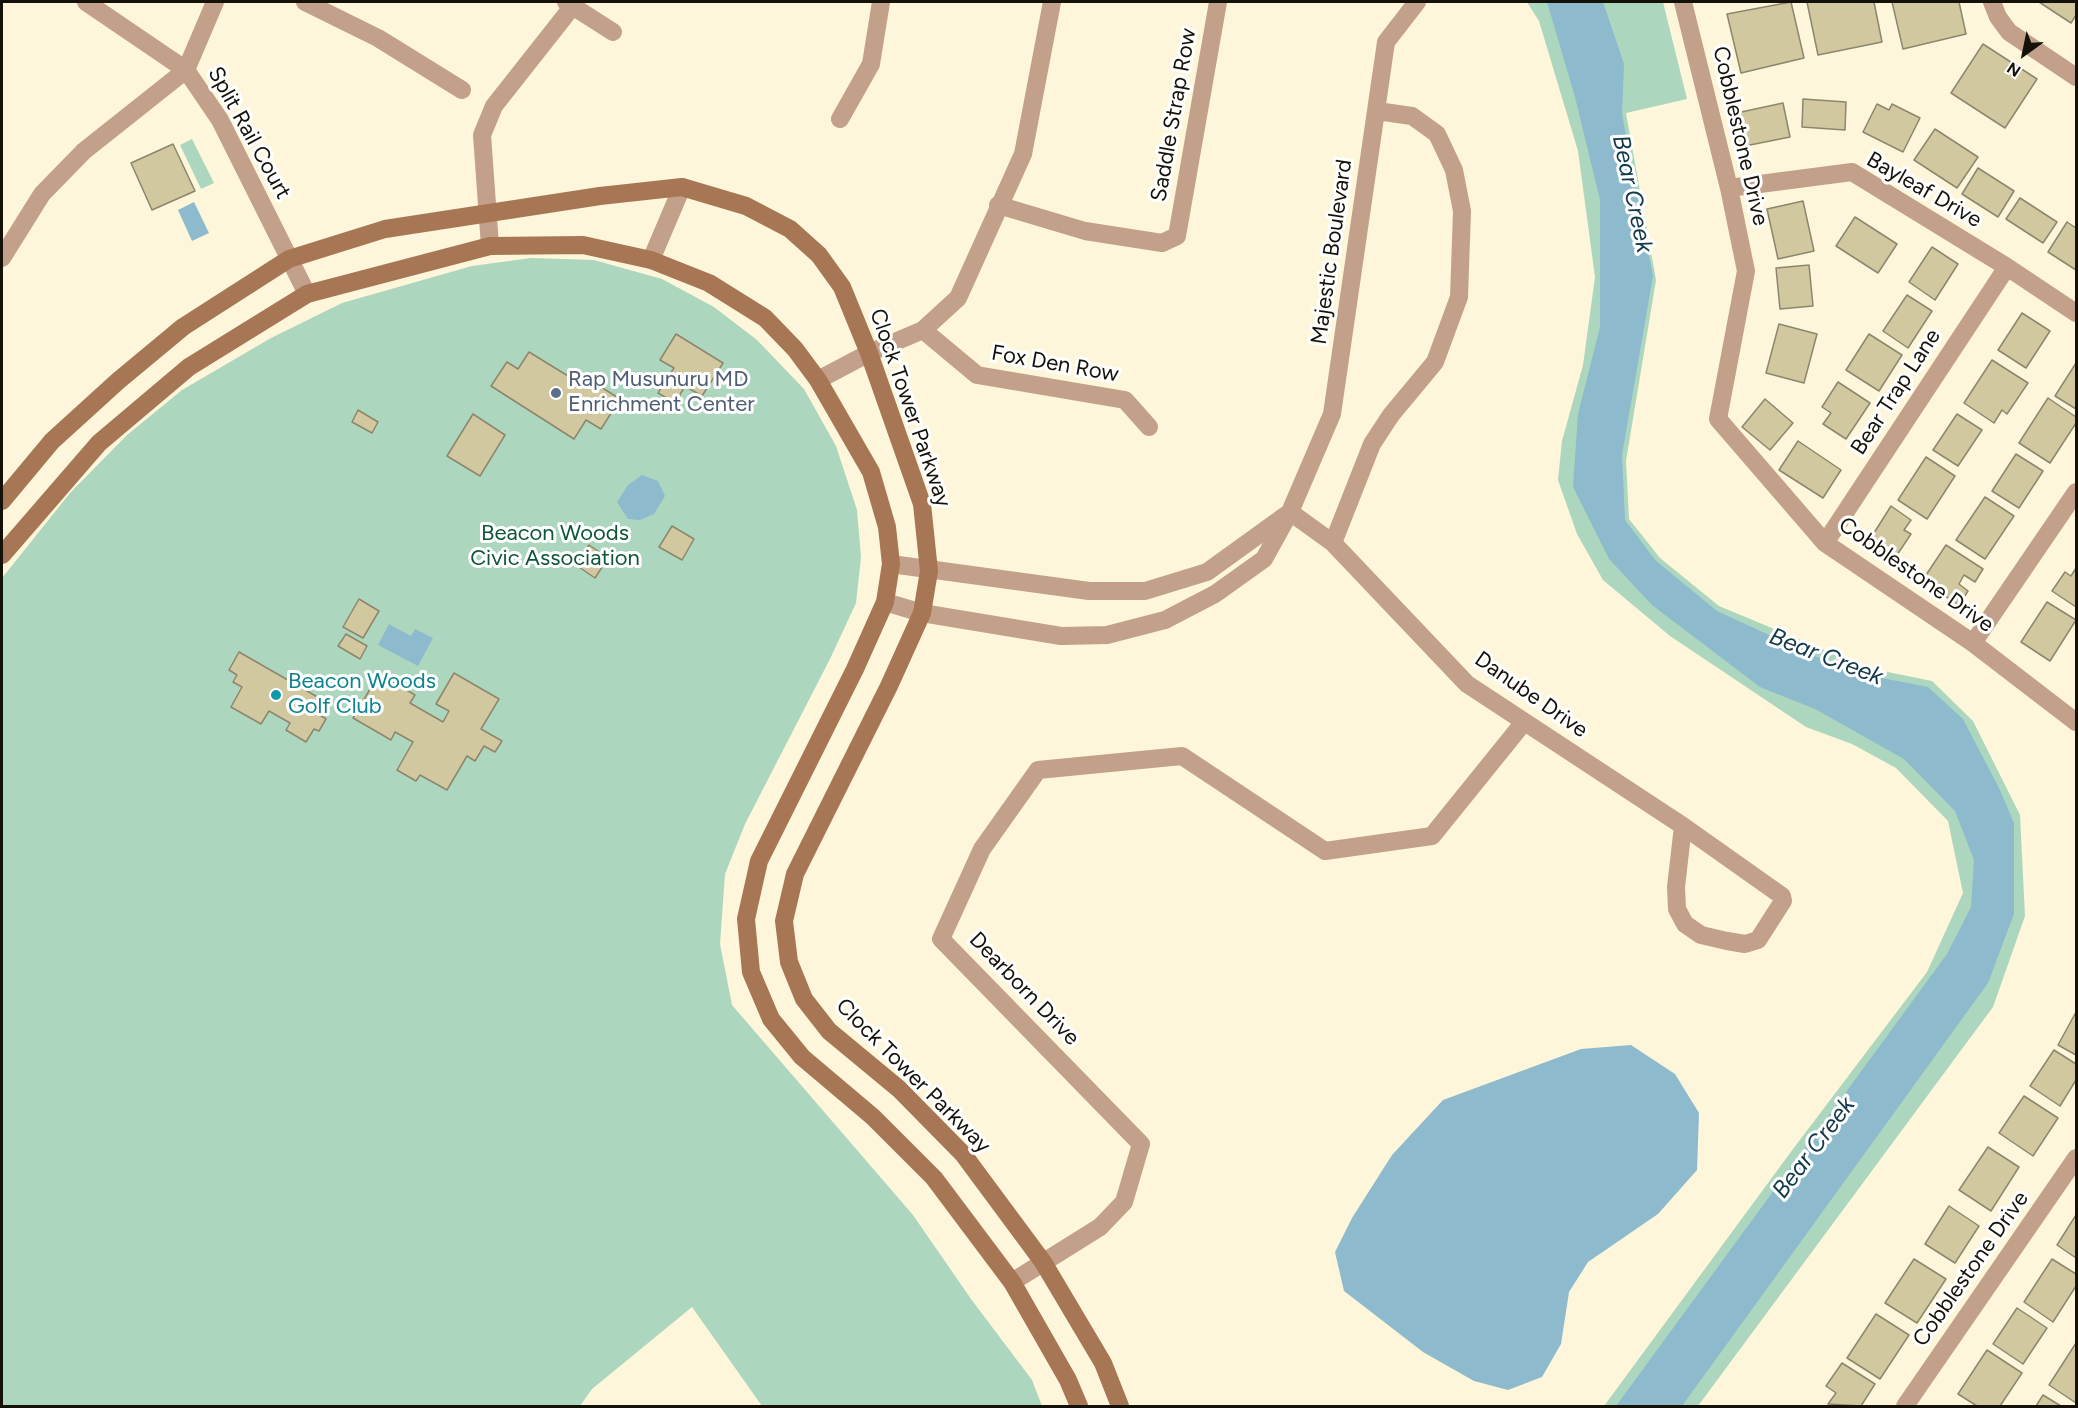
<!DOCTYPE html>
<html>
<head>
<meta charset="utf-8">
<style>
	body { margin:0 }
	#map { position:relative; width:2078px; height:1408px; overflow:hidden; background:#fdf6da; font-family:Figtree,sans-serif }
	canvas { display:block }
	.frame { position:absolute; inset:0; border:3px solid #141208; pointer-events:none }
	.north { position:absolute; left:1994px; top:24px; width:60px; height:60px; -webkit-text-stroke:4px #fff; paint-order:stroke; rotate:213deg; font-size:16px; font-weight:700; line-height:24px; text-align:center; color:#141208 }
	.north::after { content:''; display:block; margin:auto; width:21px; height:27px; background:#141208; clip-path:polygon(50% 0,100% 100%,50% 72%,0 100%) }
</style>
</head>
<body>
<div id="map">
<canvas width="2078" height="1408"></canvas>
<div class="frame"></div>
<div class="north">N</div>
</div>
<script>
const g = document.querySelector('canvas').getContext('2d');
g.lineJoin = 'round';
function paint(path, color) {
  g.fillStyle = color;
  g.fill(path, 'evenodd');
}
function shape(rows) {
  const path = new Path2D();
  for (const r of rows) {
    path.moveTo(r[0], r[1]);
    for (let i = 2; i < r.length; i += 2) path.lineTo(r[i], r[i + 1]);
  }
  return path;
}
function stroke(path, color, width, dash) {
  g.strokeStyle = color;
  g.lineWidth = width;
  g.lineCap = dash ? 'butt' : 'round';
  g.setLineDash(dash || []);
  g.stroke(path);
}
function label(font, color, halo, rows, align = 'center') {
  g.font = font + ' Figtree,sans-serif';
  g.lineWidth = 6;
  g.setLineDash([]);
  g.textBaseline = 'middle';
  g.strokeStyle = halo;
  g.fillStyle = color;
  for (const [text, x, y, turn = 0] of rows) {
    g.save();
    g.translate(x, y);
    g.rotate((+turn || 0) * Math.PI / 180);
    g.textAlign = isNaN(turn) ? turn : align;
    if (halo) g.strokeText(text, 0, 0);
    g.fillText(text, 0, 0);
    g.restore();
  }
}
paint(shape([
	[1527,2,1663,2,1687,99,1626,113,1656,280,1626,461,1629,519,1660,558,1719,606,1868,668,1932,681,1973,721,2020,815,2025,916,1993,1007,1698,1406,1604,1406,1793,1149,1927,972,1963,893,1948,821,1896,768,1852,744,1806,727,1670,636,1603,580,1577,534,1558,480,1562,441,1583,365,1595,277,1578,151,1539,21],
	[192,139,214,183,201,189,180,145],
	[531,258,594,260,662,279,714,307,757,340,804,389,836,446,857,510,861,557,856,603,830,659,745,824,725,874,720,944,732,1005,913,1215,971,1299,1032,1380,1042,1406,762,1406,692,1307,592,1389,580,1406,2,1406,2,578,70,493,127,435,182,390,271,338,342,303,472,266]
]), '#add6be');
paint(shape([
	[1547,2,1603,2,1624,64,1622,114,1653,276,1622,455,1625,520,1656,561,1717,611,1817,657,1866,675,1928,687,1963,719,1999,788,2014,823,2014,914,1988,983,1682,1406,1616,1406,1947,954,1971,907,1974,860,1955,811,1904,759,1815,709,1760,687,1652,605,1609,559,1573,487,1578,414,1600,327,1600,200,1575,97],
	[194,202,209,233,192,241,178,210],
	[642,475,658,481,665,496,654,514,640,520,628,519,617,502,628,485],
	[389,624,411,636,415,629,433,638,418,666,378,645],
	[1631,1045,1675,1074,1699,1113,1697,1170,1658,1214,1588,1262,1569,1292,1561,1344,1542,1377,1508,1390,1474,1381,1423,1352,1344,1291,1335,1252,1352,1218,1392,1155,1443,1100,1581,1049]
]), '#8ebace');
const building = shape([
	[1791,2,1804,58,1741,73,1727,14,1791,2],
	[1807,2,1874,2,1882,42,1818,55,1807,2],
	[1892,2,1959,2,1966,34,1903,49,1892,2],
	[2039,2,2076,2,2076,15,2071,23,2039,2],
	[1983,44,2037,79,2005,128,1951,93,1983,44],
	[1803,99,1846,102,1845,130,1802,127,1803,99],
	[1783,103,1790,137,1740,147,1732,114,1783,103],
	[1877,104,1889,110,1892,104,1920,118,1903,152,1863,132,1877,104],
	[1935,129,1978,157,1957,188,1914,160,1935,129],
	[173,144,195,191,152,210,131,163,173,144],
	[1978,168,2014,191,1998,217,1962,194,1978,168],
	[2020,198,2057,222,2043,243,2006,219,2020,198],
	[1803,201,1814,251,1778,259,1767,209,1803,201],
	[1855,217,1897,244,1878,273,1836,246,1855,217],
	[2067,222,2076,228,2076,270,2048,252,2067,222],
	[1932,247,1958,264,1935,300,1909,282,1932,247],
	[1809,265,1813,306,1780,309,1776,268,1809,265],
	[1907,295,1932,311,1908,348,1883,331,1907,295],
	[2022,313,2050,331,2026,368,1998,350,2022,313],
	[1779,324,1817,334,1804,383,1766,373,1779,324],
	[676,334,723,363,702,396,685,386,675,403,658,393,674,368,660,360,676,334],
	[1869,334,1902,355,1879,391,1846,370,1869,334],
	[529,352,586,387,590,380,620,399,601,429,586,420,574,439,491,386,507,362,518,369,529,352],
	[1992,360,2028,383,2007,414,2002,410,1994,423,1964,403,1992,360],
	[2076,363,2076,409,2055,396,2076,363],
	[1838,382,1870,403,1846,439,1823,424,1831,413,1822,407,1838,382],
	[2048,398,2076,417,2076,423,2050,463,2019,443,2048,398],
	[1765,399,1793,423,1770,450,1742,427,1765,399],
	[358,410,378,422,372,433,352,422,358,410],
	[473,414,505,435,480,476,447,456,473,414],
	[1957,414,1982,430,1958,466,1933,450,1957,414],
	[1798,441,1841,470,1823,498,1779,470,1798,441],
	[2016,454,2043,471,2019,508,1992,491,2016,454],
	[1926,457,1955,476,1927,519,1898,500,1926,457],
	[1985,497,2014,516,1985,559,1956,540,1985,497],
	[1891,506,1911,520,1904,530,1911,534,1893,561,1867,544,1891,506],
	[672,526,694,539,682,560,659,547,672,526],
	[589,545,608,558,595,578,576,565,589,545],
	[1946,545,1983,569,1975,582,1964,575,1959,584,1968,591,1959,605,1922,581,1946,545],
	[2076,568,2076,607,2052,591,2065,572,2071,576,2076,568],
	[359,599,379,611,363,638,343,627,359,599],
	[2047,602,2076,620,2050,661,2021,642,2047,602],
	[346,634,367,646,360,659,338,646,346,634],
	[239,652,328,703,321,716,326,719,319,731,314,729,306,742,286,730,290,723,269,711,261,724,231,707,242,687,233,682,237,675,229,670,239,652],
	[454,673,499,699,481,729,502,741,495,752,484,746,475,761,467,756,447,790,420,775,416,781,397,770,413,742,395,732,391,740,353,718,379,674,415,695,410,703,443,722,449,711,436,704,454,673],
	[2076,1012,2076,1055,2058,1045,2076,1012],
	[2054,1050,2076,1064,2076,1080,2060,1106,2030,1086,2054,1050],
	[2024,1096,2058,1118,2033,1156,1999,1133,2024,1096],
	[1988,1147,2019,1167,1991,1211,1959,1190,1988,1147],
	[1949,1206,1979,1226,1955,1263,1925,1244,1949,1206],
	[2076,1215,2076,1258,2057,1245,2076,1215],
	[1914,1259,1946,1279,1917,1323,1885,1303,1914,1259],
	[2052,1259,2076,1274,2076,1286,2053,1322,2024,1302,2052,1259],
	[2017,1308,2047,1328,2023,1364,1993,1344,2017,1308],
	[1876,1314,1909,1335,1880,1379,1847,1358,1876,1314],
	[2076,1343,2076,1403,2049,1385,2076,1343],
	[1987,1350,2022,1373,2000,1406,1977,1406,1958,1394,1987,1350],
	[1842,1363,1875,1384,1861,1406,1828,1404,1836,1393,1826,1386,1842,1363],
	[2043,1395,2061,1406,2036,1406,2043,1395]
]);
paint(building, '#d2c8a0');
stroke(building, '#8c866c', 1.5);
stroke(shape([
	[86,2,186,70,220,120,307,294],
	[305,2,378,38,462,90],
	[566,2,613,32],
	[1683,2,1729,188,1746,271,1718,419,1825,543,1973,643,2076,722],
	[1992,2,1998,17,2009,32,2076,77],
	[840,119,871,64,881,2],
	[1729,188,1852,172,2007,267,2076,313],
	[998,205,1085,231,1162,243,1177,236,1218,2],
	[490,246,482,135,494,106,576,2],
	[2,258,42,194,84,151,186,70,215,2],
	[651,260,682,187],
	[923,330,977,375,1125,400,1149,427],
	[818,380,869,353,923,330,958,298,1023,154,1052,2],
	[1290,512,1333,543,1467,684,1683,826,1782,896,1783,901,1758,940,1745,944,1727,941,1701,935,1685,924,1677,909,1676,887,1683,826],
	[1333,543,1372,444,1391,415,1435,362,1459,297,1462,211,1454,170,1437,134,1412,116,1377,111],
	[1825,543,2007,267],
	[891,564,1089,591,1145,591,1207,572,1286,515],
	[885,602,922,613,1061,636,1107,635,1165,620,1215,594,1264,559,1290,512,1332,414,1386,42,1417,2],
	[1973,643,2076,492],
	[1012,1282,1100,1227,1124,1202,1141,1144,941,939,982,849,1038,770,1182,756,1325,851,1432,836,1524,722],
	[1905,1406,2076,1158]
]), '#c2a089', 18);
stroke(shape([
	[2,501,52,441,118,381,183,327,289,259,385,229,600,196,682,187,746,206,790,229,819,255,842,287,869,353,922,504,929,571,922,613,889,686,795,874,784,921,789,962,804,999,829,1031,899,1089,963,1154,1043,1262,1103,1363,1120,1406],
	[2,555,99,443,189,367,307,294,490,246,583,245,651,260,709,283,765,318,795,349,818,380,871,472,887,527,891,564,885,602,855,669,759,861,746,919,751,972,771,1019,802,1057,873,1117,934,1178,1012,1282,1068,1380,1079,1406]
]), '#a77654', 18);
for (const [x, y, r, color] of [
	[556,393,6,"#5c6f8a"],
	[276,695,6,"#0f9aa8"]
]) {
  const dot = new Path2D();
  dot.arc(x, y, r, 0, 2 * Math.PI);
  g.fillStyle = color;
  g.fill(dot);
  stroke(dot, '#fff', 2);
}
label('22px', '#141208', '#fff', [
	["Saddle Strap Row",1174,115,-80],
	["Split Rail Court",249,133,61],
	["Cobblestone Drive",1740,136,77],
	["Bayleaf Drive",1924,190,30],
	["Majestic Boulevard",1332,252,-82],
	["Fox Den Row",1055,364,10],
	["Bear Trap Lane",1896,392,-57],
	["Clock Tower Parkway",910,408,71],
	["Cobblestone Drive",1916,575,35],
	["Danube Drive",1531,695,35],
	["Dearborn Drive",1024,989,46],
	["Clock Tower Parkway",913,1076,45],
	["Cobblestone Drive",1971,1269,-55]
]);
label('22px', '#4e5e75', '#fff', [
	["Rap Musunuru MD",568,380],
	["Enrichment Center",568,405]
], 'left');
label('22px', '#0c5536', '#fff', [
	["Beacon Woods",555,534],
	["Civic Association",555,559]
]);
label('22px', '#0d838f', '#fff', [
	["Beacon Woods",288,682],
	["Golf Club",288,707]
], 'left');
label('italic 24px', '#123949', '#fff', [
	["Bear Creek",1632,194,78],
	["Bear Creek",1826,657,21],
	["Bear Creek",1814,1148,-53]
]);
</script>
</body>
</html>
